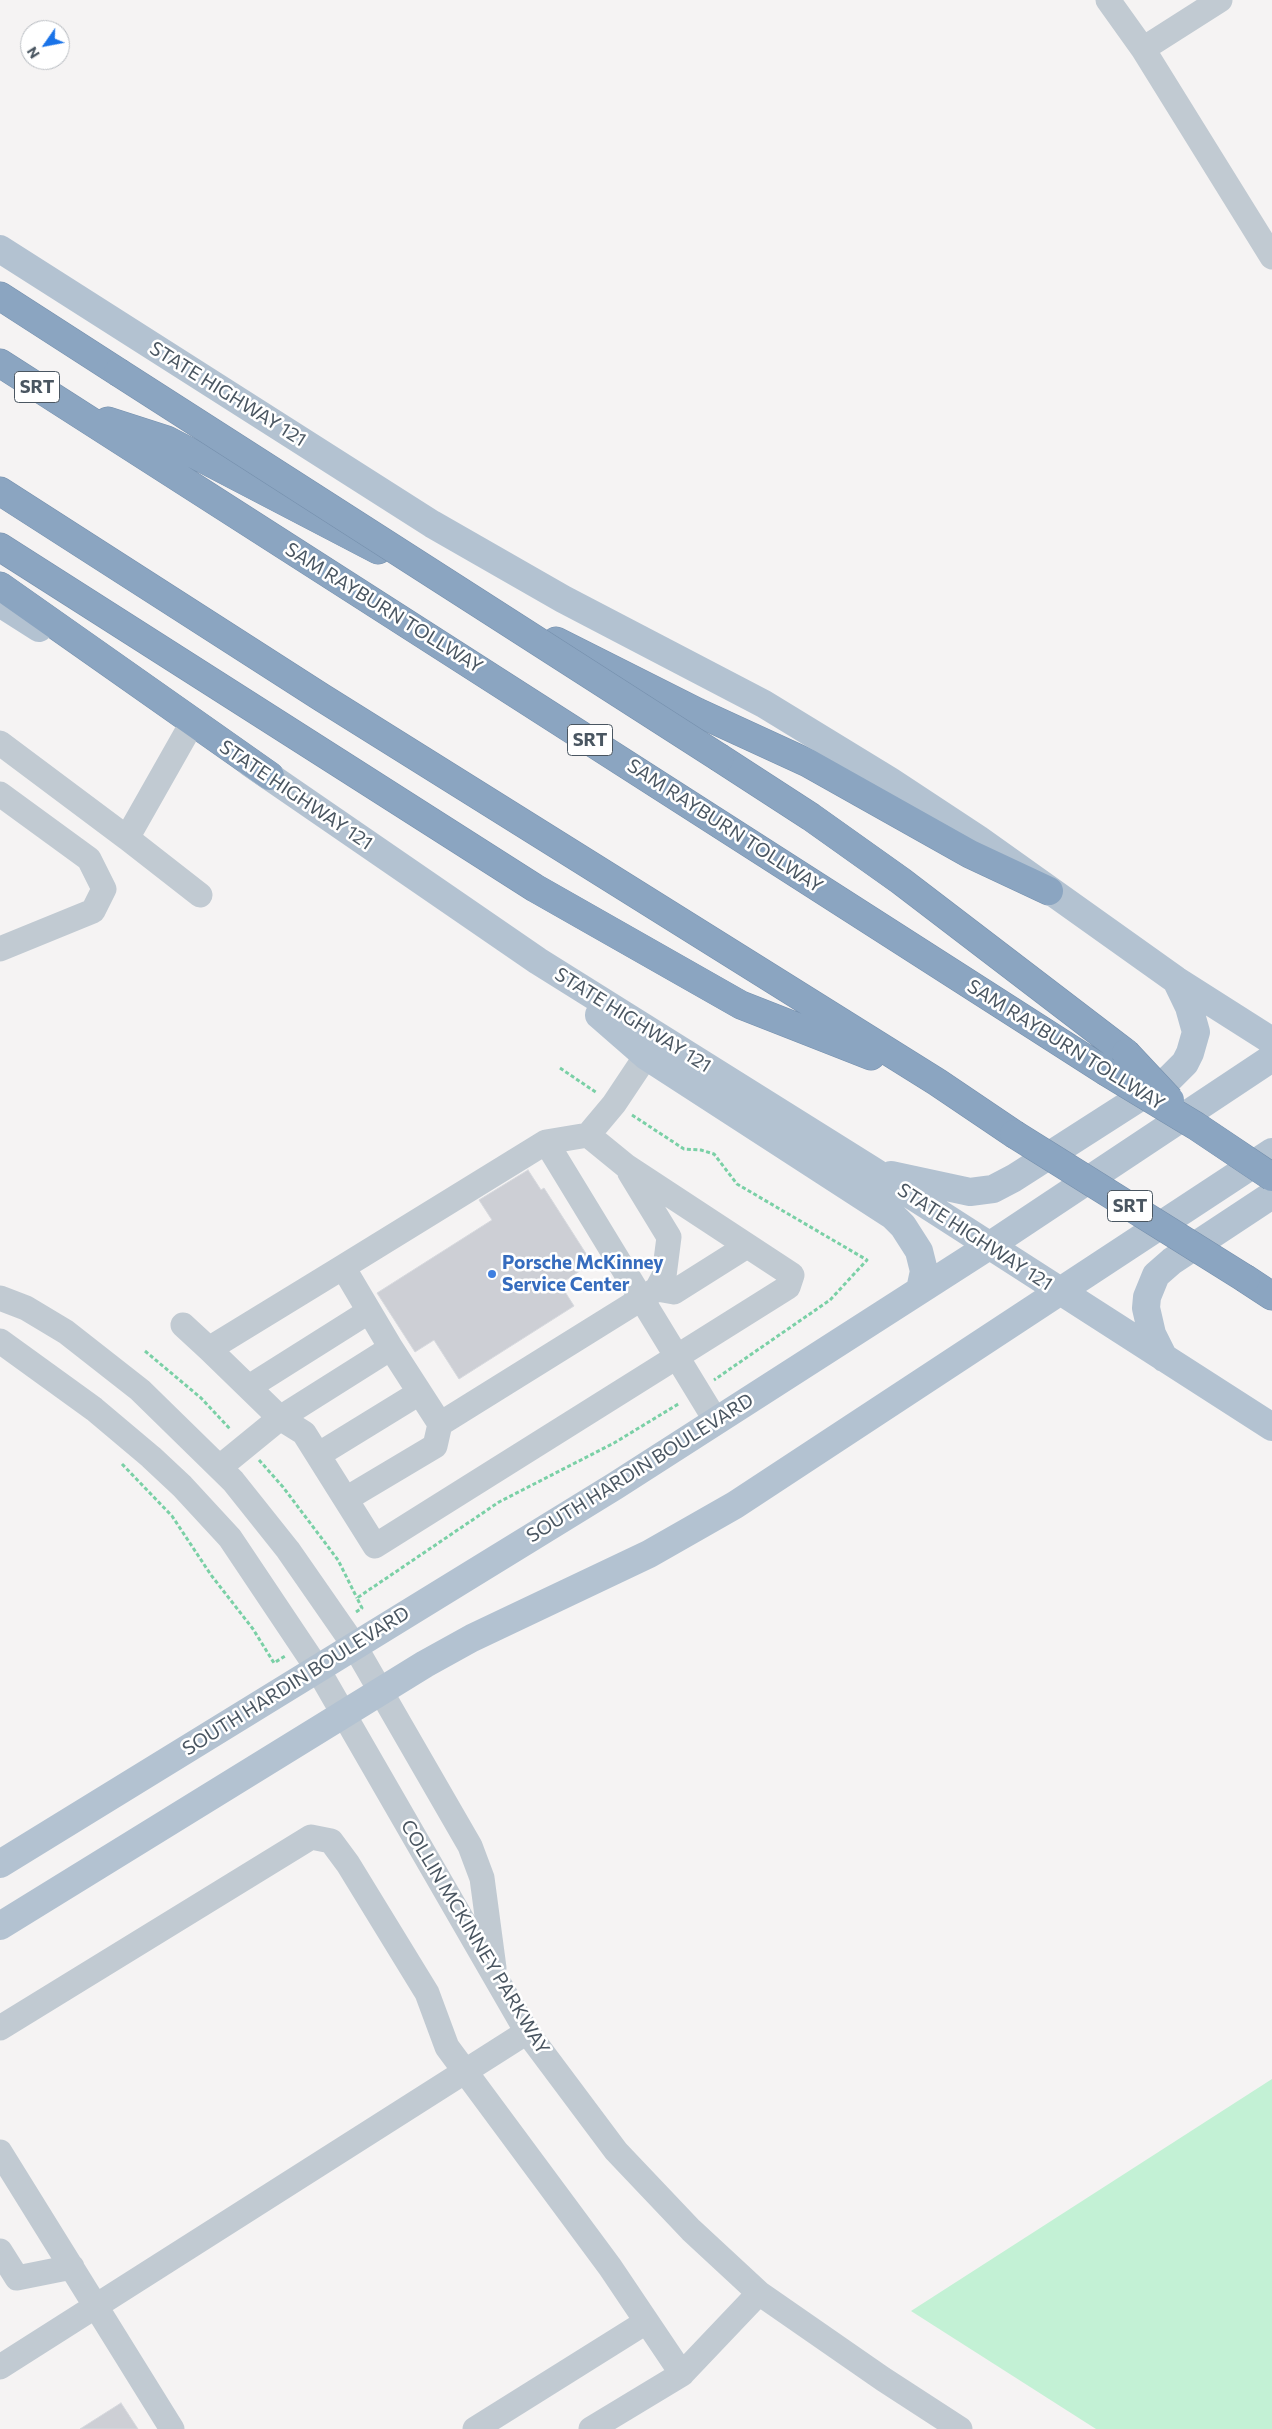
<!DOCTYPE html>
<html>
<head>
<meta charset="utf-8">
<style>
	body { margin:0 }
	#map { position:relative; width:1272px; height:2429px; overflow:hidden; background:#f5f3f3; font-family:Commissioner,sans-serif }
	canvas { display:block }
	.north { position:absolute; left:20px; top:20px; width:50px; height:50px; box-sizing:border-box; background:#fff; border:1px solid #b7bbc0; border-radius:50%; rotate:237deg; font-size:14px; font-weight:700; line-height:20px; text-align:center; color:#4a5661 }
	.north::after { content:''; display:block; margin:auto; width:18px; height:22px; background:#1a73e8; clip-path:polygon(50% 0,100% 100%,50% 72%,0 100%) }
</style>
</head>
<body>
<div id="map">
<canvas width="1272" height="2429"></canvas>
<div class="north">N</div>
</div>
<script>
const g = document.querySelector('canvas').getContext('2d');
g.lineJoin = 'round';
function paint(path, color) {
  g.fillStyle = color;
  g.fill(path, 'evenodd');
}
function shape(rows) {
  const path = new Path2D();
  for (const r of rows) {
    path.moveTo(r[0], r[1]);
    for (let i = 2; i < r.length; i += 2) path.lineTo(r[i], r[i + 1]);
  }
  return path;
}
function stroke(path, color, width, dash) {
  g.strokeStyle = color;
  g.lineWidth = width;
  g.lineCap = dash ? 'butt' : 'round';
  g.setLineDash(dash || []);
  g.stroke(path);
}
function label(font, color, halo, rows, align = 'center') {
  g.font = font + ' Commissioner,sans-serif';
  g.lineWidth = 5;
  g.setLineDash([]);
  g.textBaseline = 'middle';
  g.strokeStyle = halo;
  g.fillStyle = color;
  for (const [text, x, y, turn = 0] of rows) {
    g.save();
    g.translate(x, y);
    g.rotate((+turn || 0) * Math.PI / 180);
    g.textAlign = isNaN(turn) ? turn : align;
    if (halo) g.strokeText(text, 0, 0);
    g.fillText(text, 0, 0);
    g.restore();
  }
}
paint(shape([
	[1272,2079,1272,2429,1096,2429,911,2311]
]), '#c3f1d5');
const building = shape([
	[528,1170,541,1190,544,1188,592,1263,560,1284,574,1306,459,1379,434,1340,415,1352,377,1293,492,1220,479,1200,528,1170],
	[121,2403,138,2429,80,2429,121,2403]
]);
paint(building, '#cdcfd5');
stroke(building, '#d7d9de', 1);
const highway = shape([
	[0,296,118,372],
	[0,363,1105,1071],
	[108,421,167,440,378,550],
	[0,491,321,697,937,1082,1014,1134],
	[0,547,535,888,741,1005,871,1056],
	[0,586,270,776],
	[556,641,697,712,808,763,970,854,1049,891],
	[720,758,811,817,901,881,1126,1053],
	[1246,1279,1272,1296]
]);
stroke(highway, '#7690ad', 29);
stroke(shape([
	[560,1068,597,1093],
	[632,1115,684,1149,701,1150,714,1154,737,1184,867,1260,830,1300,714,1380],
	[145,1351,201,1398,231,1430],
	[259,1460,283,1487,338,1560,357,1598],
	[122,1464,172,1516,211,1575,253,1629,274,1663,285,1656],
	[356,1612,362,1608,357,1598,499,1502,614,1443,680,1403]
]), '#7ad0a6', 3, [4, 2.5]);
stroke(shape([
	[1108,0,1143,49,1272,257],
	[1143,49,1220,0],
	[191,725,127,838,200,895],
	[0,743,127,838],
	[0,794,89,859,104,889,93,911,0,949],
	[646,1056,614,1104,588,1135,546,1142,716,1421],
	[630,1173,669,1237,664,1276,657,1289],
	[343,1267,546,1142],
	[0,1298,26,1308,66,1332,140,1390,233,1481,288,1550,354,1645,470,1846,482,1878,494,1968],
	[183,1325,209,1349],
	[0,1341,94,1409,151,1457,182,1486,230,1538,317,1668,527,2032,616,2151,691,2230,759,2293,883,2379,960,2429],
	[391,1348,343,1267,209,1349,280,1418,304,1433,375,1546,788,1287,792,1275,626,1166,588,1135],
	[249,1387,368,1312],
	[318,1455,419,1393],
	[220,1467,280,1418,391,1348,440,1424,657,1289,674,1292,747,1246],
	[346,1499,435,1446,440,1424],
	[0,2028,311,1837,331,1841,348,1864,427,1993,447,2047,610,2267,682,2374,591,2429],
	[0,2152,172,2429],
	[0,2251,17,2278,72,2267],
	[0,2367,527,2032],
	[682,2374,759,2293],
	[475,2429,646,2322]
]), '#c1cad2', 25);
stroke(shape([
	[0,249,432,524,563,599,764,704,890,781,978,839,1176,980,1272,1041],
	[0,603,39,628],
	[250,763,538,961,872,1170,1272,1427],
	[599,1015,646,1056,893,1216,903,1226,919,1251,924,1271,920,1290],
	[891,1175,970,1192,993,1189,1014,1178,1170,1078,1185,1063,1190,1053,1196,1032,1189,1007,1176,980],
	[1164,1358,1152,1334,1146,1308,1147,1297,1156,1275,1172,1261,1272,1195],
	[0,1864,615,1486,989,1246,1272,1058],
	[0,1926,425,1664,472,1638,649,1554,735,1505,1272,1152]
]), '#b3c2d1', 28);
stroke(highway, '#8ba5c1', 28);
const highwayBridge = shape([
	[118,372,720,758],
	[1126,1053,1170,1100],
	[1105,1071,1196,1126,1272,1177],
	[1014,1134,1246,1279]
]);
stroke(highwayBridge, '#7690ad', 29, []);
stroke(highwayBridge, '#8ba5c1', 28);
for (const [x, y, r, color] of [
	[492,1274,5,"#3f7fe0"]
]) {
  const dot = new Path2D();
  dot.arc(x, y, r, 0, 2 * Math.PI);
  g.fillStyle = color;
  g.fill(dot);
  stroke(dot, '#fff', 2);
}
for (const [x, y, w] of [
	[37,387,45],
	[590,740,45],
	[1130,1206,45]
]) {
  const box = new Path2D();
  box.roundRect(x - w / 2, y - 15.5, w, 31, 4);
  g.fillStyle = '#fff';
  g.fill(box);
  stroke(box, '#4a5661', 1);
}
label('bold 18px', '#4a5661', null, [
	["SRT",37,387],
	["SRT",590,740],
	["SRT",1130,1206]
]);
label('19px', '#4a5661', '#fff', [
	["STATE HIGHWAY 121",228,394,32],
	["SAM RAYBURN TOLLWAY",384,608,32],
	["STATE HIGHWAY 121",296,795,34],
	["SAM RAYBURN TOLLWAY",725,826,33],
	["STATE HIGHWAY 121",633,1020,32],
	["SAM RAYBURN TOLLWAY",1066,1045,32],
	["STATE HIGHWAY 121",975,1237,33],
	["SOUTH HARDIN BOULEVARD",640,1468,-32],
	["SOUTH HARDIN BOULEVARD",296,1681,-32],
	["COLLIN MCKINNEY PARKWAY",475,1937,59]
]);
label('bold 19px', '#366cbe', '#fff', [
	["Porsche McKinney",502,1263],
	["Service Center",502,1285]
], 'left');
</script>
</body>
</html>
